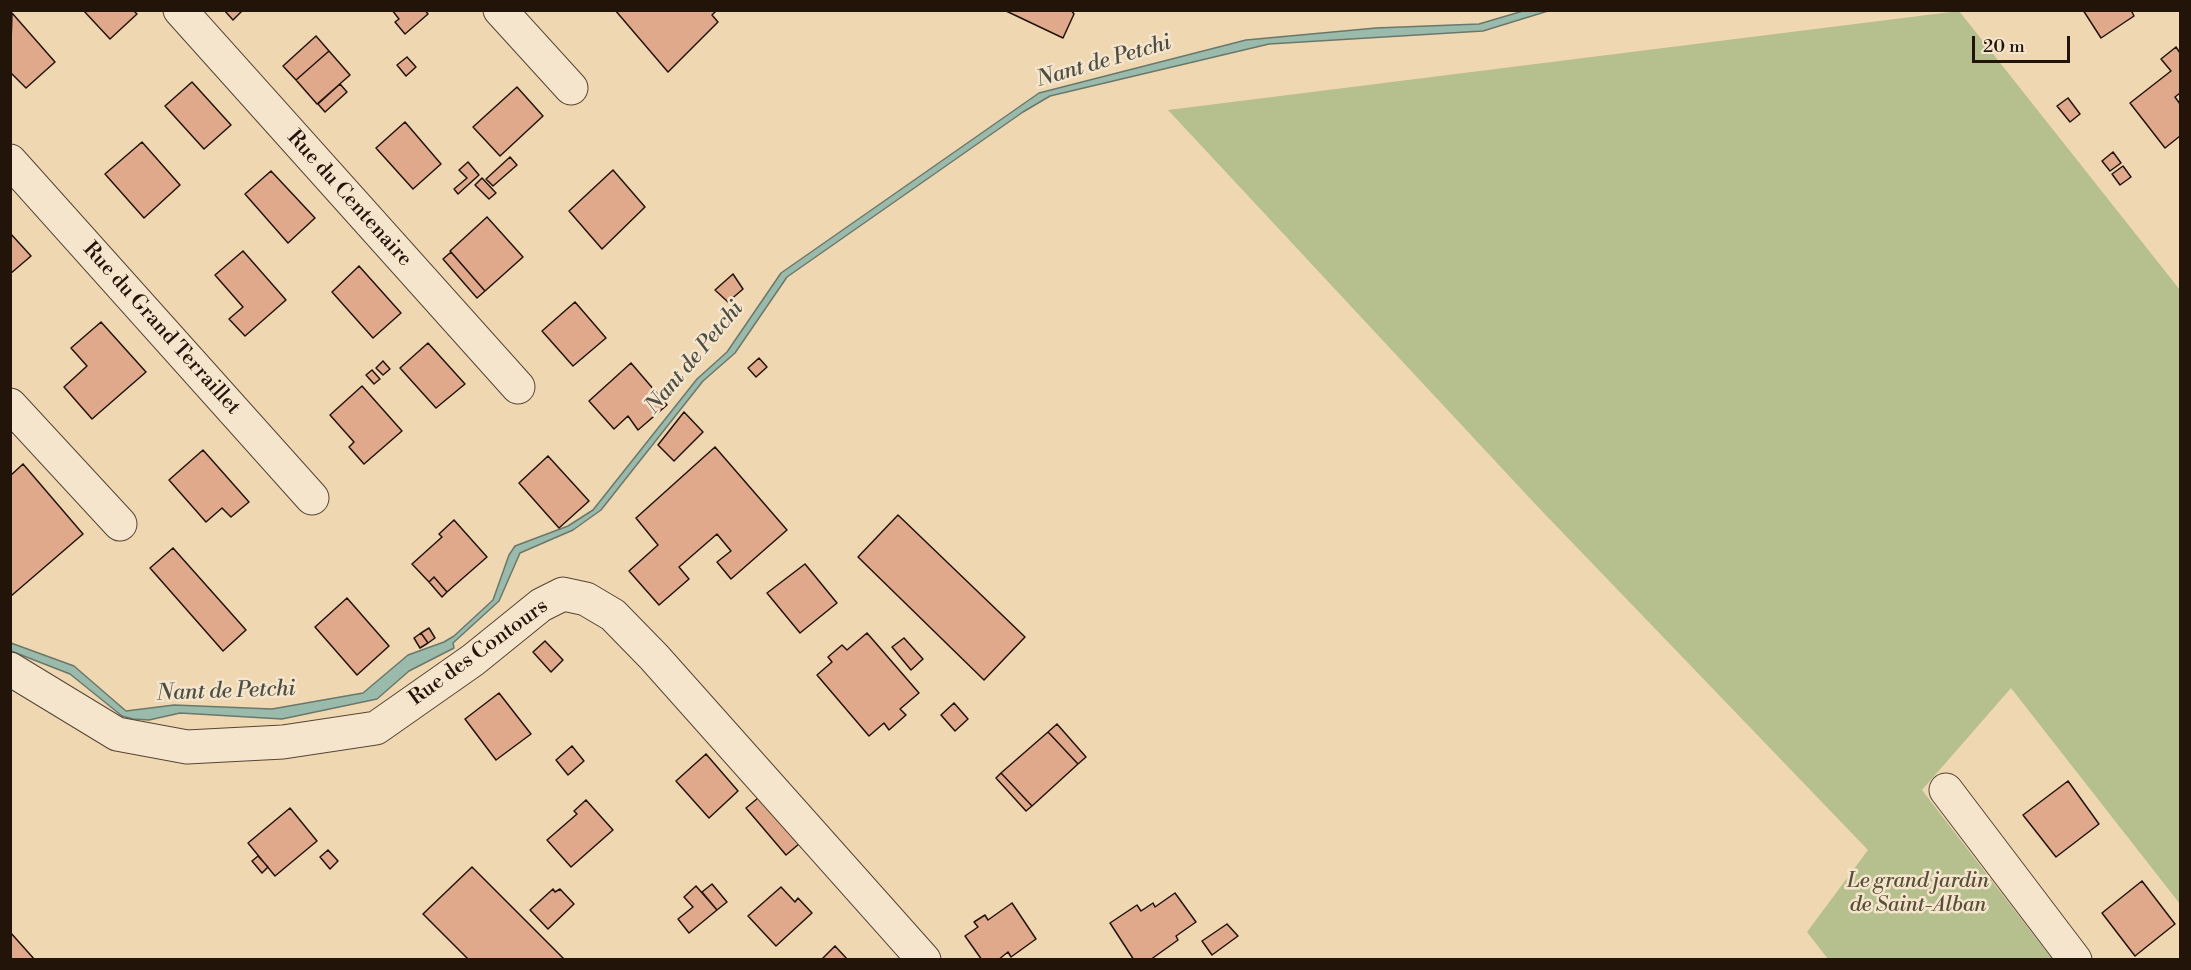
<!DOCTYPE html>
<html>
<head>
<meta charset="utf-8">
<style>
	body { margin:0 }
	#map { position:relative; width:2191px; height:970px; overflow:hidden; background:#efd7b2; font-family:"Libre Bodoni",serif }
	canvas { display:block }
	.frame { position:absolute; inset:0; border:12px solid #23140a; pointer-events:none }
	.scale { position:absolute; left:1972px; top:36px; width:98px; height:27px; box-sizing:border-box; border:3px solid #23140a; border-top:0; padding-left:8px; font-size:18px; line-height:21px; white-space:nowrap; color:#23140a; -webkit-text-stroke:4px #f5e5cd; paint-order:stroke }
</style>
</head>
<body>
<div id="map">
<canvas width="2191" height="970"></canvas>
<div class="frame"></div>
<div class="scale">20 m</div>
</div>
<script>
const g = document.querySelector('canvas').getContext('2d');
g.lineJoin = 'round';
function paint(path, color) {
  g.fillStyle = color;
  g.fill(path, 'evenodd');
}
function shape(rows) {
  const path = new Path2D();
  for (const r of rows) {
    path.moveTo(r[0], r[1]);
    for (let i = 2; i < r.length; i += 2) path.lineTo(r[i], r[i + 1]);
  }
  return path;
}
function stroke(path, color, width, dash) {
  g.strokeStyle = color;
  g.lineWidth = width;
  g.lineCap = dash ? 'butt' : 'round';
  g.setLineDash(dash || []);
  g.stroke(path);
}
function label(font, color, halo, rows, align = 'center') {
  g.font = font + ' "Libre Bodoni",serif';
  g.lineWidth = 5;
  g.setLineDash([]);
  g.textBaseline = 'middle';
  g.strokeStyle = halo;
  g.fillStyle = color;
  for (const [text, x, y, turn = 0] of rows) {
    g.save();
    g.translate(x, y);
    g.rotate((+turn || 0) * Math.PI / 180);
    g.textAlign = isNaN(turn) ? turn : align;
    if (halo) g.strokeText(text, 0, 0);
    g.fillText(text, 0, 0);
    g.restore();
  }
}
paint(shape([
	[1959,11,2180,290,2180,904,2011,688,1922,790,2052,959,1828,959,1807,932,1868,850,1538,507,1168,110]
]), '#b6bf8e');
const water = shape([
	[1523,11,1548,11,1483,31,1269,44,1050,96,1023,112,787,277,735,353,703,381,601,510,573,530,520,553,499,601,453,643,454,648,409,671,377,699,282,719,180,713,149,720,133,719,122,716,70,674,11,651,11,643,74,666,126,711,174,705,272,709,363,693,408,655,444,642,454,636,493,600,509,555,515,546,568,526,593,510,697,379,727,352,781,273,1039,93,1246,40,1376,28,1479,24,1523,11]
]);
paint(water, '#9abaac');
stroke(water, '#6a786b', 1.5);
const building = shape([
	[83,10,133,10,137,14,110,39,83,10],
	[224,10,243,10,233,20,224,10],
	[392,10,425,10,428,14,405,34,395,22,399,19,392,10],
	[615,10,717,10,712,15,718,22,668,72,615,10],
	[1004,10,1071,10,1074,14,1063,38,1004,10],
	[2083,10,2131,10,2134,16,2101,38,2083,10],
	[12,13,55,62,26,88,10,72,12,13],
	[316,36,329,51,296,80,283,66,316,36],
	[2176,47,2180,53,2180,93,2175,97,2180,104,2180,136,2165,148,2130,103,2171,71,2161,59,2176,47],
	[329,51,350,75,317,104,296,80,329,51],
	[407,57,416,67,406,76,397,65,407,57],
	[192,82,231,125,204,149,165,106,192,82],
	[340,84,347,92,325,112,318,104,340,84],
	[517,87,543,116,500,156,473,127,517,87],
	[2068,98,2080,114,2070,122,2057,106,2068,98],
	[405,122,441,164,413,189,376,148,405,122],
	[142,142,180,185,144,218,105,174,142,142],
	[2113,152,2121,163,2110,171,2102,161,2113,152],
	[510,157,517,165,493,186,486,179,510,157],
	[468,162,479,175,458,194,454,189,467,178,459,170,468,162],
	[2123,166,2131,177,2120,185,2112,174,2123,166],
	[613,170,645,207,602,249,569,211,613,170],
	[271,171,315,218,288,243,245,194,271,171],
	[482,178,496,193,489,199,475,185,482,178],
	[487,217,523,257,485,291,450,251,487,217],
	[10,233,31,256,10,274,10,233],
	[243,251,286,300,245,336,229,319,243,307,215,275,243,251],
	[451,252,485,291,477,298,443,259,451,252],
	[359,266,401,313,373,338,332,292,359,266],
	[733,274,743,289,728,302,715,290,733,274],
	[575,302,606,338,573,366,542,331,575,302],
	[101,322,146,372,92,419,64,387,87,366,71,348,101,322],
	[428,343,465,384,436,408,400,368,428,343],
	[759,358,767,367,756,377,748,368,759,358],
	[383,361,390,369,383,375,376,368,383,361],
	[631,363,667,405,638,430,628,416,614,429,589,401,631,363],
	[372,370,380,379,374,384,366,375,372,370],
	[362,386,402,431,364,464,349,447,354,442,330,415,362,386],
	[684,412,703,432,674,461,658,445,684,412],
	[715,447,787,530,731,579,717,562,731,551,717,534,679,567,689,579,659,605,629,571,658,545,636,518,715,447],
	[203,450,249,502,231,517,222,508,206,522,169,480,203,450],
	[548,456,589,501,559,528,519,483,548,456],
	[23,464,83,534,11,596,10,476,23,464],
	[898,515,1025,637,984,680,858,557,898,515],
	[454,520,487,557,447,592,434,577,429,582,412,564,442,537,439,534,454,520],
	[173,548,246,630,223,651,150,568,173,548],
	[805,564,837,603,800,633,767,593,805,564],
	[434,577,447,592,442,597,429,582,434,577],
	[347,598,389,646,357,675,315,627,347,598],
	[429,628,435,638,428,643,421,633,429,628],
	[421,633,428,643,420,648,414,638,421,633],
	[867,633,919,693,900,709,906,715,889,730,884,723,869,736,817,675,832,662,828,657,842,645,847,650,867,633],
	[904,638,923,659,911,670,892,647,904,638],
	[545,641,563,660,551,672,533,652,545,641],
	[499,693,531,734,496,760,465,719,499,693],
	[954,703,968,719,955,731,941,715,954,703],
	[1057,724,1086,757,1078,764,1048,732,1057,724],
	[1048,732,1078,764,1032,806,1001,773,1048,732],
	[572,746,584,761,568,775,556,760,572,746],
	[706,754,738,791,709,818,676,781,706,754],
	[1001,773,1032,806,1026,811,996,778,1001,773],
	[2068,781,2099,824,2056,857,2023,815,2068,781],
	[758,798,799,844,786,855,746,808,758,798],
	[586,800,613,830,571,867,547,840,577,814,574,811,586,800],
	[290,808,317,841,275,876,248,843,290,808],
	[328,850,338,861,330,869,320,857,328,850],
	[258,856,268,867,262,873,252,861,258,856],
	[472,867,565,960,469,960,423,914,472,867],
	[2142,881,2175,924,2135,956,2102,913,2142,881],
	[712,884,727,902,717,910,702,892,712,884],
	[696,886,717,910,689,933,678,919,693,907,684,897,696,886],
	[781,887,795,902,798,898,812,913,776,946,748,916,781,887],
	[553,889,555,892,560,889,574,904,548,929,530,910,553,889],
	[1175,893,1196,922,1176,936,1178,940,1150,960,1134,960,1110,923,1137,905,1141,911,1153,903,1155,907,1175,893],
	[1012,903,1036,939,1011,957,1008,952,998,960,982,960,965,936,978,927,974,922,985,915,988,920,1012,903],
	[1227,924,1238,936,1212,955,1202,941,1227,924],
	[10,932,35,960,10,960,10,932],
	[835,946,848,960,821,960,835,946]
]);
paint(building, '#e0a98b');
stroke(building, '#23140a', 1.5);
const minor = shape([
	[180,10,518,387],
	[500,10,571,88],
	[10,161,312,498],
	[10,405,120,524],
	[10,669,117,734,187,747,283,742,376,728,473,660,541,605,563,594,586,599,613,615,654,657,924,960],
	[1946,790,2075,960]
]);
stroke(minor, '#564534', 35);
stroke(minor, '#f5e5cd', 33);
label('21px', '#23140a', '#f5e5cd', [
	["Rue du Centenaire",349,199,48],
	["Rue du Grand Terraillet",161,329,48],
	["Rue des Contours",479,653,-36]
]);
label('italic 21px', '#565038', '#f5e5cd', [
	["Le grand jardin",1918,882],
	["de Saint-Alban",1918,906]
]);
label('italic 22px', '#4d4e43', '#f5e5cd', [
	["Nant de Petchi",1104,62,-16],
	["Nant de Petchi",695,358,-50],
	["Nant de Petchi",226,692,-2]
]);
</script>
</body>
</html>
